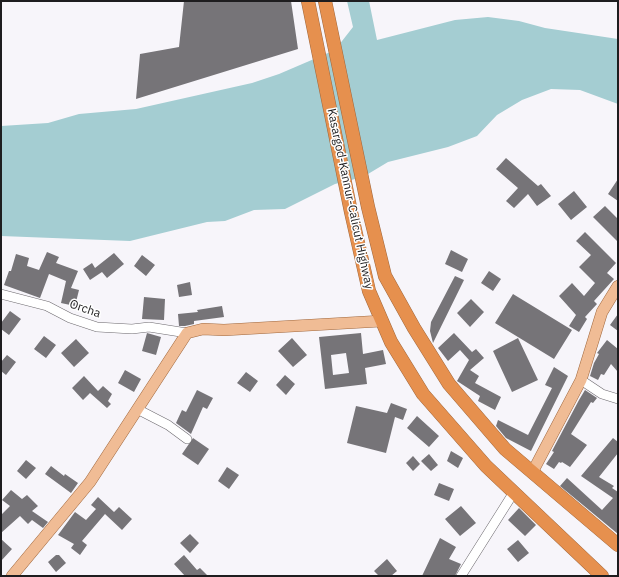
<!DOCTYPE html>
<html>
<head>
<meta charset="utf-8">
<style>
	body { margin:0 }
	#map { position:relative; width:619px; height:577px; overflow:hidden; background:#f7f5fa; font-family:"IBM Plex Sans",sans-serif }
	canvas { display:block }
	.frame { position:absolute; inset:0; border:2px solid #1e1d1f; pointer-events:none }
</style>
</head>
<body>
<div id="map">
<canvas width="619" height="577"></canvas>
<div class="frame"></div>
</div>
<script>
const g = document.querySelector('canvas').getContext('2d');
g.lineJoin = 'round';
function paint(path, color) {
  g.fillStyle = color;
  g.fill(path, 'evenodd');
}
function shape(rows) {
  const path = new Path2D();
  for (const r of rows) {
    path.moveTo(r[0], r[1]);
    for (let i = 2; i < r.length; i += 2) path.lineTo(r[i], r[i + 1]);
  }
  return path;
}
function stroke(path, color, width, dash) {
  g.strokeStyle = color;
  g.lineWidth = width;
  g.lineCap = dash ? 'butt' : 'round';
  g.setLineDash(dash || []);
  g.stroke(path);
}
function label(font, color, halo, rows, align = 'center') {
  g.font = font + ' "IBM Plex Sans",sans-serif';
  g.lineWidth = 3;
  g.setLineDash([]);
  g.textBaseline = 'middle';
  g.strokeStyle = halo;
  g.fillStyle = color;
  for (const [text, x, y, turn = 0] of rows) {
    g.save();
    g.translate(x, y);
    g.rotate((+turn || 0) * Math.PI / 180);
    g.textAlign = isNaN(turn) ? turn : align;
    if (halo) g.strokeText(text, 0, 0);
    g.fillText(text, 0, 0);
    g.restore();
  }
}
paint(shape([
	[347,1,369,1,377,40,455,20,488,17,519,21,545,28,618,39,618,104,580,90,551,89,522,100,497,115,477,136,448,147,388,162,363,177,335,184,285,209,254,210,225,221,207,222,130,241,1,236,1,126,48,123,79,114,136,109,252,83,279,74,335,50,353,27]
]), '#a4cdd2');
paint(shape([
	[184,1,291,1,298,49,136,99,140,54,179,47],
	[506,158,538,186,541,184,551,196,537,206,528,194,514,208,506,201,518,188,496,169],
	[618,179,618,201,608,194],
	[574,191,587,207,571,220,558,204],
	[605,206,618,219,618,242,593,217],
	[585,232,616,263,607,273,614,279,594,301,597,304,585,317,587,319,579,332,569,326,576,315,559,296,572,283,584,296,595,283,579,267,591,255,576,241],
	[451,250,468,259,462,272,445,264],
	[47,252,59,257,56,263,78,271,71,288,79,290,75,306,61,303,66,281,49,274,40,298,4,285,9,271,11,271,16,254,29,258,27,266,39,270],
	[114,253,124,264,107,278,102,272,90,280,83,269,92,263,95,268],
	[142,255,155,265,146,276,134,266],
	[489,271,501,279,493,291,481,283],
	[455,276,464,280,433,343,430,331,431,322],
	[190,282,192,295,179,297,177,285],
	[513,294,572,330,554,359,495,323],
	[144,297,165,299,164,320,142,319],
	[471,299,484,312,470,327,457,313],
	[222,306,224,317,194,321,194,324,185,326,179,326,178,314,198,312,197,310],
	[10,311,21,319,9,335,1,329,1,323],
	[618,314,618,331,610,325],
	[147,333,161,337,156,355,142,351],
	[361,333,363,354,383,350,386,364,365,368,367,384,325,389,319,337],
	[346,353,349,373,333,375,331,355],
	[454,333,472,352,476,349,484,358,470,370,479,376,475,383,501,397,495,410,478,401,480,396,457,381,469,360,460,350,448,361,438,348],
	[44,336,56,345,46,358,34,349],
	[292,338,307,355,293,367,278,351],
	[518,338,538,380,512,392,493,351],
	[76,339,89,353,74,367,61,353],
	[607,340,618,349,618,372,611,364,604,375,601,374,598,380,590,376,594,363,599,354,597,353],
	[7,355,16,362,6,375,1,371,1,362],
	[554,367,568,376,531,451,506,438,496,426,498,420,528,435,552,388,545,385],
	[125,370,141,379,134,392,118,383],
	[246,372,258,381,250,392,237,383],
	[285,375,295,384,286,395,276,385],
	[84,376,98,391,103,386,112,394,108,401,111,404,107,408,90,393,83,400,72,388],
	[197,390,213,398,207,409,203,407,191,434,176,423,182,410,186,412],
	[585,390,597,398,593,403,591,402,571,434,587,445,570,467,562,462,561,463,559,462,554,469,546,464,554,452,552,451,579,400],
	[391,403,407,409,403,420,395,417,386,453,347,443,356,406,387,413],
	[417,416,439,436,429,447,407,428],
	[193,438,209,449,198,465,182,454],
	[613,438,618,442,618,453,599,477,614,486,612,488,618,492,618,534,560,486,567,478,602,510,613,498,581,476],
	[451,451,463,458,458,468,447,461],
	[429,454,438,465,431,471,421,461],
	[413,456,420,464,413,471,406,463],
	[26,460,36,468,26,479,17,471],
	[51,466,64,476,65,474,78,483,71,493,45,474],
	[227,467,239,475,229,489,218,481],
	[439,483,454,489,449,501,434,495],
	[11,490,22,499,27,495,38,506,32,511,48,522,43,528,32,520,28,524,20,516,1,533,1,515,10,506,2,500],
	[98,497,114,512,119,507,132,519,122,530,105,514,82,541,87,545,80,555,71,548,74,544,58,535,75,512,86,520,96,509,91,505],
	[461,506,476,523,460,536,445,519],
	[519,508,536,525,525,536,508,520],
	[190,534,199,543,190,553,180,543],
	[440,538,456,547,449,559,461,564,455,576,422,576],
	[1,539,12,549,1,561],
	[518,540,529,553,518,562,507,549],
	[56,555,59,555,66,563,56,572,48,562],
	[184,555,197,570,200,568,208,576,185,576,174,564],
	[387,559,397,571,391,576,379,576,374,571]
]), '#767478');
const minor = shape([
	[1,294,47,306,70,318,97,327,132,329,149,327,187,333],
	[581,380,602,394,618,399],
	[137,409,168,425,187,439],
	[461,576,514,492]
]);
const major = shape([
	[533,471,581,380,602,312,618,286],
	[12,576,90,482,187,333,203,329,224,330,382,321]
]);
const highway = shape([
	[308,1,351,212,369,291,391,342,423,394,486,466,602,576],
	[325,1,368,207,385,276,414,328,449,384,505,449,618,545]
]);
stroke(minor, '#6c696e', 10);
stroke(major, '#a0683e', 12);
stroke(highway, '#a0683e', 14);
stroke(minor, '#fff', 9);
stroke(major, '#f0bc95', 11);
stroke(highway, '#e6904e', 13);
label('12px', '#1e1d1f', '#fff', [
	["Kasargod-Kannur-Calicut Highway",350,199,78],
	["Orcha",85,309,19]
]);
</script>
</body>
</html>
